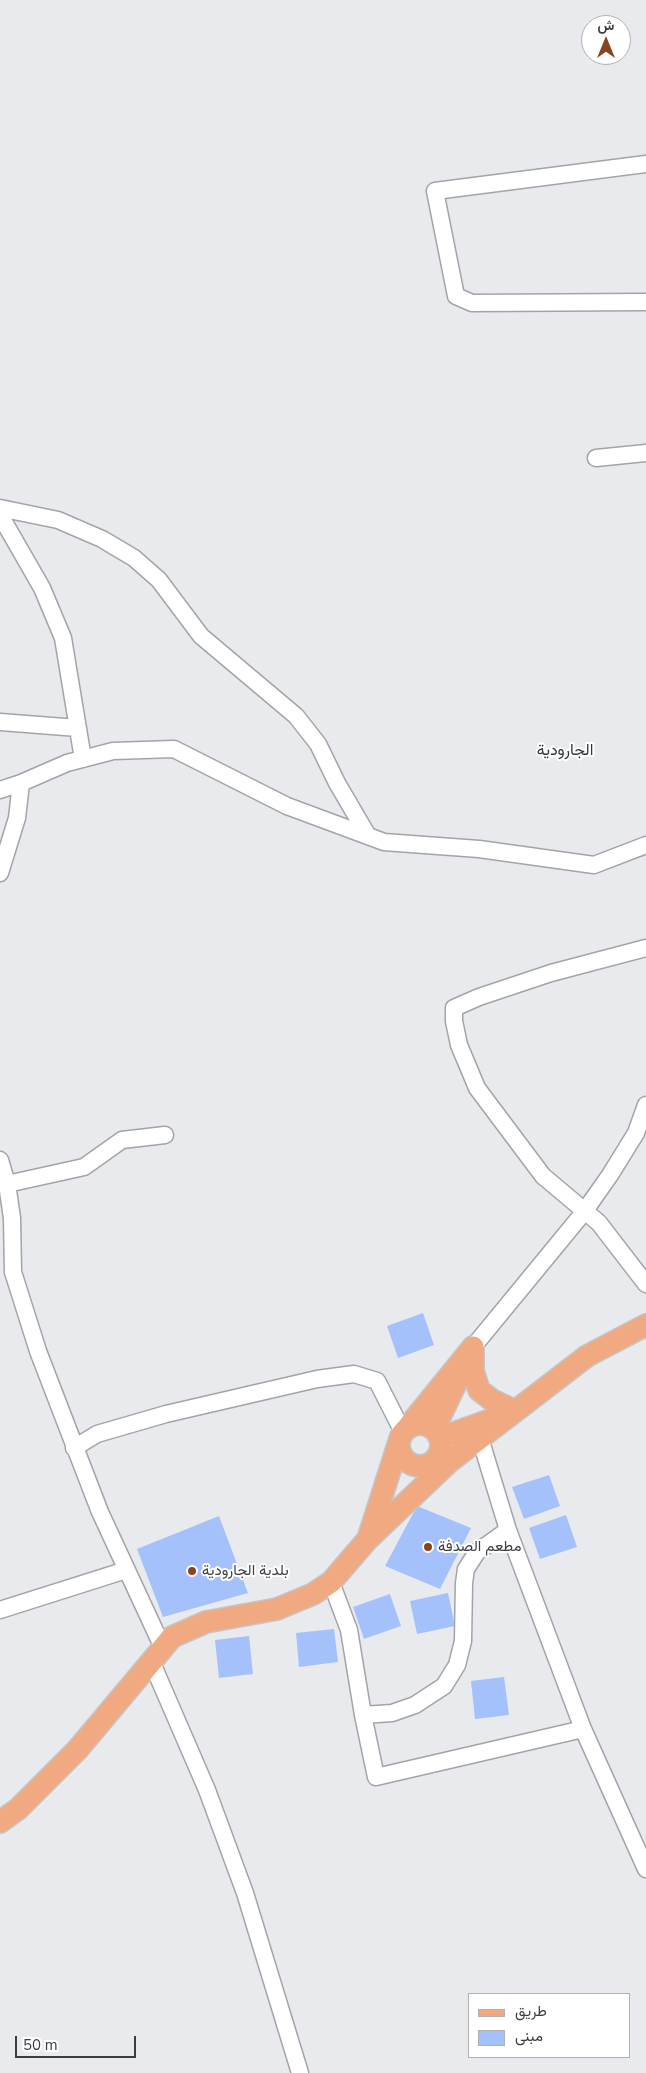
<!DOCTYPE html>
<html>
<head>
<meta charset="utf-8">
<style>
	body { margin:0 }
	#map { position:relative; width:646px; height:2073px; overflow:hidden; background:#e8eaee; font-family:"Nunito Sans",Vazirmatn,sans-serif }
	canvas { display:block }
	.legend { position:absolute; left:468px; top:1993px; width:162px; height:65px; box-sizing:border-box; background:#fff; border:1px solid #b1b1b2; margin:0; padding:6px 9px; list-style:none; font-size:15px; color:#3c3d3f }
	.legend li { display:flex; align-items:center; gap:10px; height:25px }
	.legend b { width:25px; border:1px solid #b1b1b2 }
	.north { position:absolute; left:581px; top:15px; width:50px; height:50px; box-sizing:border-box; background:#fff; border:1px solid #b1b1b2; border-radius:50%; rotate:0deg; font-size:14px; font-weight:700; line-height:20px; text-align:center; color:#3c3d3f }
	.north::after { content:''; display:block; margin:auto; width:18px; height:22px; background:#8a431f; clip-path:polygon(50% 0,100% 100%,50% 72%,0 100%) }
	.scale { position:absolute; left:15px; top:2036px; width:121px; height:22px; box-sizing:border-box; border:2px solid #3c3d3f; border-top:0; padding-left:6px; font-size:15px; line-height:18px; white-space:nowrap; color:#3c3d3f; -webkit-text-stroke:4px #fff; paint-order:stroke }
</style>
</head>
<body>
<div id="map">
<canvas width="646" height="2073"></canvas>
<ul class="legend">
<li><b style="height:6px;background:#f1a982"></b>طريق</li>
<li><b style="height:14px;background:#a5c1fb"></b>مبنى</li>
</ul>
<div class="north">ش</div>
<div class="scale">50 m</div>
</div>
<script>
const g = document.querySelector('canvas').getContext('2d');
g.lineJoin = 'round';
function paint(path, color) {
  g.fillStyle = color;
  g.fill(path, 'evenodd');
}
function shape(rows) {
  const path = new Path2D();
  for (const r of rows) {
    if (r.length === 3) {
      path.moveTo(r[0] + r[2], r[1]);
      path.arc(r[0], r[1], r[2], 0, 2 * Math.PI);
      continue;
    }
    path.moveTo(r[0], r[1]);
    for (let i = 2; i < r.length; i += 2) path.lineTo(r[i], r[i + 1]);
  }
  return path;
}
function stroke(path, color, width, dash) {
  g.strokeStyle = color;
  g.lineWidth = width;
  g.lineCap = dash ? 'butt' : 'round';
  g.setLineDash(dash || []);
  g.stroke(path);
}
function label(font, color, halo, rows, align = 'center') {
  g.font = font + ' "Nunito Sans",Vazirmatn,sans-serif';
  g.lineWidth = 4;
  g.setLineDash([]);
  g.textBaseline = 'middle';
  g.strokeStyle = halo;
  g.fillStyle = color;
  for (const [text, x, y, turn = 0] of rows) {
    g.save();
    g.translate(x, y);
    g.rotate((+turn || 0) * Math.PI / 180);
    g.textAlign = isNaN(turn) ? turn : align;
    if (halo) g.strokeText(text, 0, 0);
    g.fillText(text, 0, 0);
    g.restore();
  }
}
paint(shape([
	[423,1313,434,1345,398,1358,387,1326],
	[549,1475,560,1506,524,1519,512,1487],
	[417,1506,471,1528,440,1589,385,1566],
	[566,1515,577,1547,540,1559,529,1528],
	[219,1516,248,1593,163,1617,137,1549],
	[448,1593,455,1626,417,1634,410,1601],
	[390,1594,401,1626,364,1639,353,1607],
	[334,1629,338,1662,299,1667,296,1633],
	[249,1636,253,1674,219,1678,215,1640],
	[504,1677,509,1715,475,1719,471,1681]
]), '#a5c1fb');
const minor = shape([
	[646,164,435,191,456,296,472,303,646,302],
	[596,458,646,453],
	[0,508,58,520,102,539,134,558,159,580,201,636,296,716,318,744,337,783,368,836],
	[0,515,42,588,63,638,83,759],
	[0,722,78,728],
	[0,790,21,783],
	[0,873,17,818,21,783,67,763,113,751,174,749,287,806,384,842,479,849,594,865,646,845],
	[646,948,551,973,479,997,454,1008,454,1021,459,1045,477,1088,543,1176,599,1223,646,1284],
	[0,1160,7,1184,12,1218,13,1272,38,1351,100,1512,163,1648],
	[7,1184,84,1167,122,1140,165,1135],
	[473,1347,584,1212,610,1175,636,1133,646,1105],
	[74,1448,97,1434,166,1414,317,1379,354,1374,377,1381,403,1432],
	[331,1582,349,1630,363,1715,392,1713,415,1705,444,1686,457,1665,463,1641,464,1583,466,1569,477,1552,508,1530,480,1438],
	[0,1610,126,1570],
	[152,1663,207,1790,245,1893,300,2073],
	[363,1715,376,1777,583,1729,508,1530],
	[583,1729,646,1869]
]);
const major = shape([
	[473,1347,473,1371,479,1390,492,1400,515,1411],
	[420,1445,21],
	[408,1427,473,1347],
	[434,1429,459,1377],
	[440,1438,496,1418],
	[368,1539,449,1462,587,1356,646,1325],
	[0,1822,18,1809,78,1749,172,1637,206,1622,277,1609,313,1594,331,1582,368,1539,398,1445]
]);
stroke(minor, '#a2a4a8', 19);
stroke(major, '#c4c5c5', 24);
stroke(minor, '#fff', 16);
stroke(major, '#f1a982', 21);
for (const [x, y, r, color] of [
	[428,1547,5,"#8a431f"],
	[192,1571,5,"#8a431f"]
]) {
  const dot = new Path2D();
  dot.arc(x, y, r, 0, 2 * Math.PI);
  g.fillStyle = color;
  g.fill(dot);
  stroke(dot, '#fff', 2);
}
label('15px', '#3c3d3f', '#fff', [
	["مطعم الصدفة",438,1547],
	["بلدية الجارودية",202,1571]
], 'left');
label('16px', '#323437', '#fff', [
	["الجارودية",565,751]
]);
</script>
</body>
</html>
